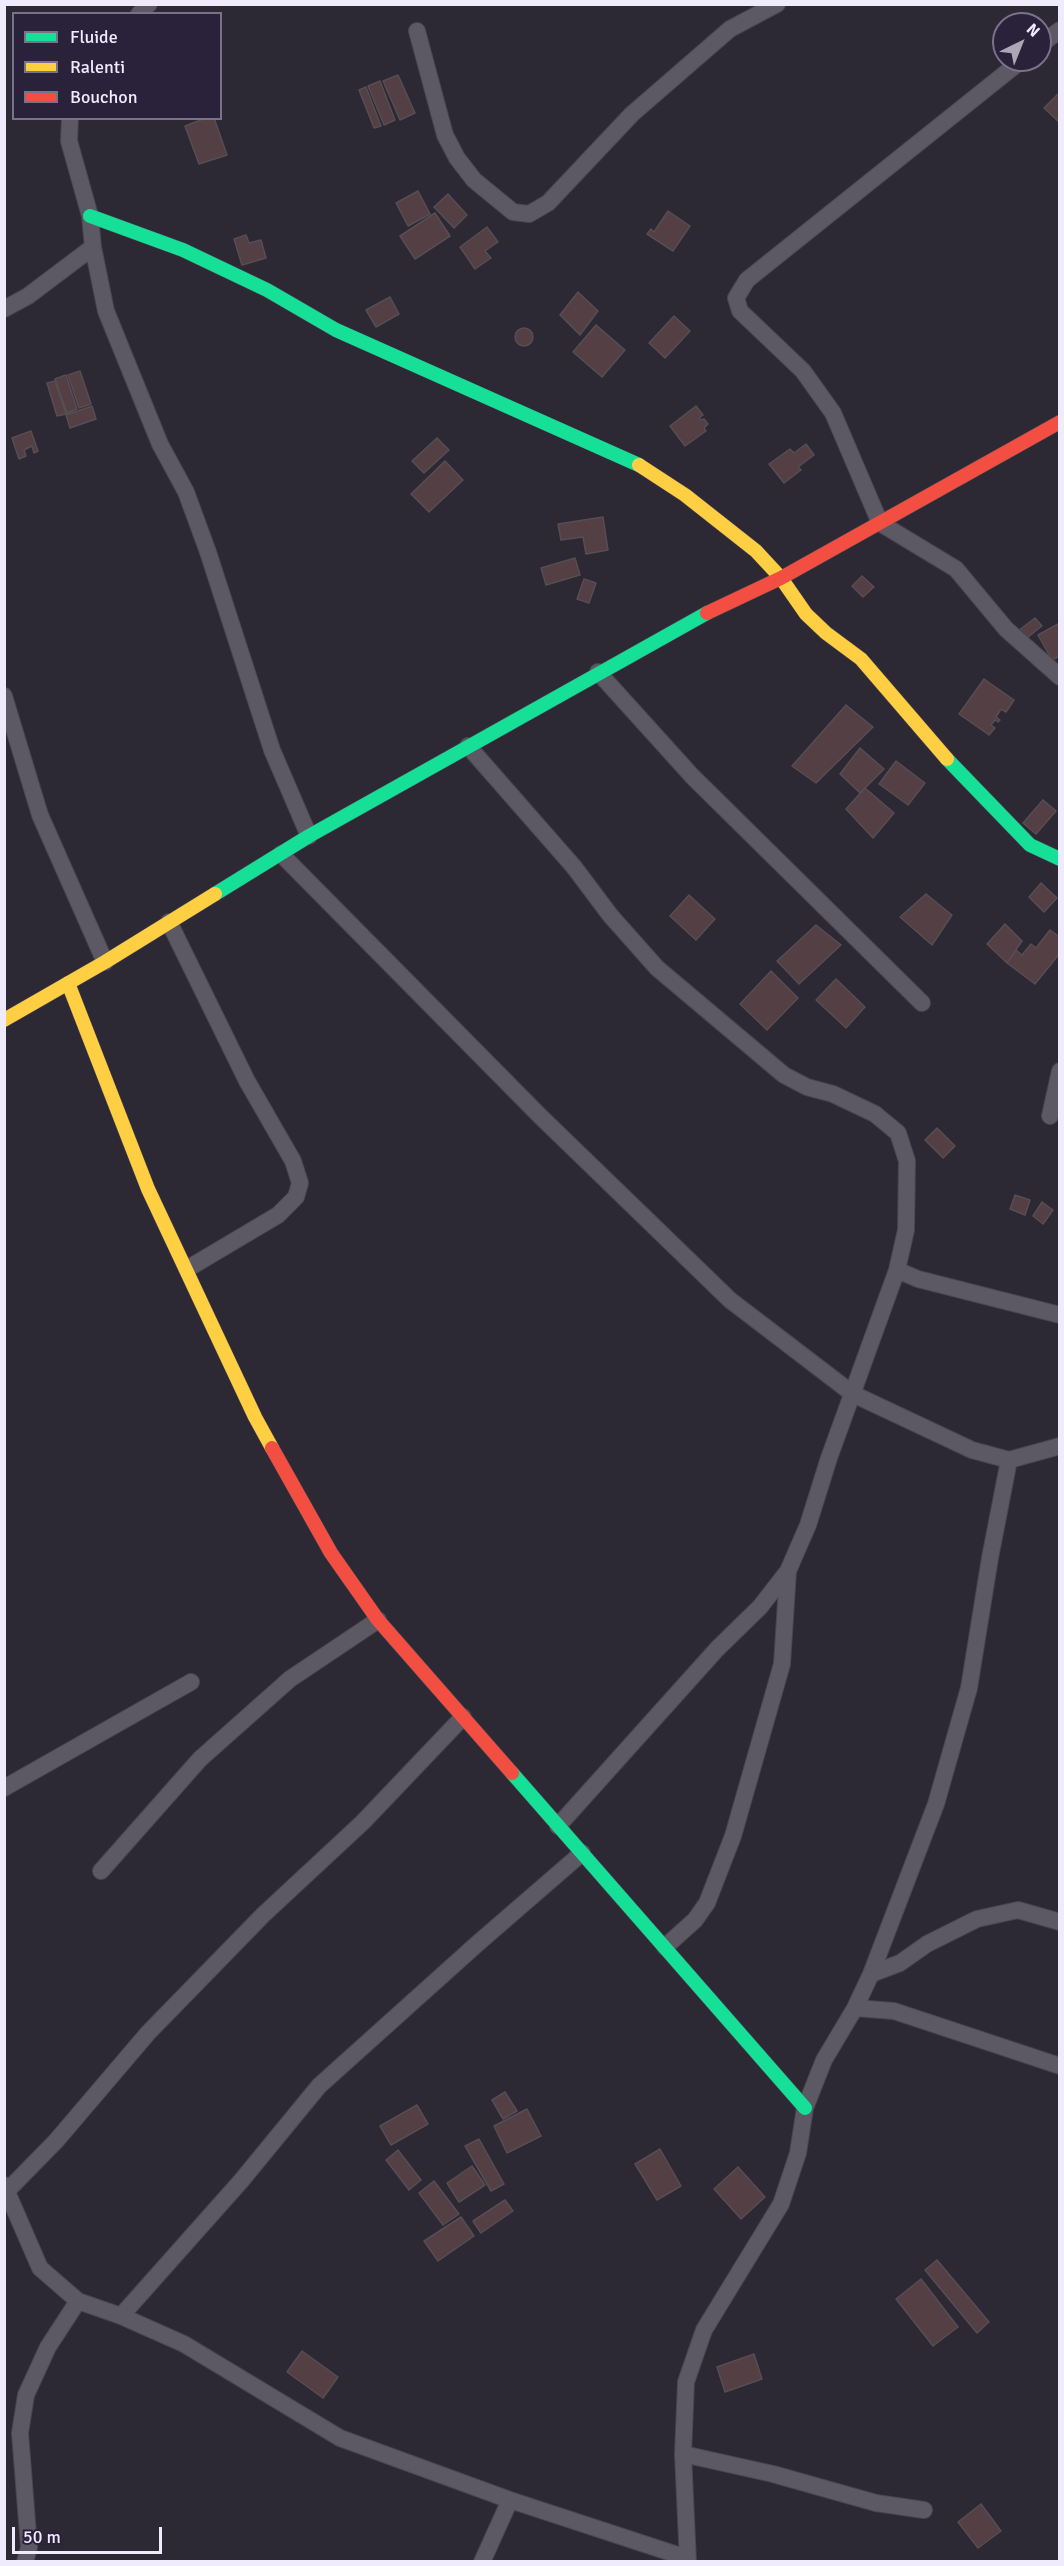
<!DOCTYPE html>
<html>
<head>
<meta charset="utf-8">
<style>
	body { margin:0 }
	#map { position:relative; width:1064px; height:2566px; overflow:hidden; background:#2c2834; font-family:Signika,sans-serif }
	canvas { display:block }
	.frame { position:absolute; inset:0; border:6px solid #f0ebfc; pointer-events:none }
	.legend { position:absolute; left:12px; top:12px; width:210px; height:108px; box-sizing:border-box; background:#2a223a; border:2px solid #797288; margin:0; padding:8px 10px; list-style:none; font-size:18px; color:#f0ebfc }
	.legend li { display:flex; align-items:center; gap:12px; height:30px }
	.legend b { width:30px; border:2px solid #797288 }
	.north { position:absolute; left:992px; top:12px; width:60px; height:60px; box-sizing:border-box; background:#2a223a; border:2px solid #797288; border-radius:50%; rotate:43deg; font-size:16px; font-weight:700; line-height:24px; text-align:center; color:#f0ebfc }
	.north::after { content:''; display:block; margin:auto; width:21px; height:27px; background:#aba7b6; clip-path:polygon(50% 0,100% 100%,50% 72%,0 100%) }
	.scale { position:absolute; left:12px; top:2527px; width:150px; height:27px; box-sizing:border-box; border:3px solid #f0ebfc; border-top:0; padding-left:8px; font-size:18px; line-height:21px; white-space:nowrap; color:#f0ebfc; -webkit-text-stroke:4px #2a223a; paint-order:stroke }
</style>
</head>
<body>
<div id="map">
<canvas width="1064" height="2566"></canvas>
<div class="frame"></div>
<ul class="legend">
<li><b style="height:8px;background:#16e098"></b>Fluide</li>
<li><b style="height:8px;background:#ffcf43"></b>Ralenti</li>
<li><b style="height:8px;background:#f24e42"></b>Bouchon</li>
</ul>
<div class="north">N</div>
<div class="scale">50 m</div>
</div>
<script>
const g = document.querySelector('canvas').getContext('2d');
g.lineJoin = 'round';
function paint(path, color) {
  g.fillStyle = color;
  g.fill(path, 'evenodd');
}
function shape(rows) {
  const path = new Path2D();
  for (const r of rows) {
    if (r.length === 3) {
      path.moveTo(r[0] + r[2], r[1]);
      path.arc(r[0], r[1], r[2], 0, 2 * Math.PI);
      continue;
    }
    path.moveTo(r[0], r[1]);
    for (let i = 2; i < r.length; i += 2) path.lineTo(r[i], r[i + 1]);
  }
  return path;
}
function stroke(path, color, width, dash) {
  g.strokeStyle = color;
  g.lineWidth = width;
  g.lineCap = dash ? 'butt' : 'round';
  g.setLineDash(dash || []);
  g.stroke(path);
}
const building = shape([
	[398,75,415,113,400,120,383,81,398,75],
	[380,81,395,120,384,125,368,86,380,81],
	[366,87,381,126,374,128,359,90,366,87],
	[1058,94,1060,95,1060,123,1044,108,1058,94],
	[206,118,214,118,227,155,199,164,185,126,206,118],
	[418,191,430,214,408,226,396,203,418,191],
	[448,194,467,215,454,228,434,207,448,194],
	[668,211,690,226,673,251,647,234,651,229,654,232,668,211],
	[435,213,450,236,415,259,400,236,435,213],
	[487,227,498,242,485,251,491,258,475,269,460,247,487,227],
	[246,235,249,243,261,240,266,258,242,265,234,239,246,235],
	[578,292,598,311,580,335,560,315,578,292],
	[390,297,399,314,376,327,366,310,390,297],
	[674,316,690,331,665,358,649,343,674,316],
	[596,325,625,350,602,377,573,352,596,325],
	[524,337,9],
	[80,371,91,404,79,408,68,375,80,371],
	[66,375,77,409,67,413,55,379,66,375],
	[55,381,66,414,57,416,47,383,55,381],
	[92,406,96,419,70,428,66,415,92,406],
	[696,406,703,415,699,418,701,420,704,419,708,424,704,428,706,431,685,446,670,426,696,406],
	[31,431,38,451,34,453,32,446,24,450,26,456,19,459,12,438,31,431],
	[437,438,449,450,424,473,412,461,437,438],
	[806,444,814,455,798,467,801,470,784,483,769,464,790,449,794,453,806,444],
	[445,461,463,480,429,512,411,494,445,461],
	[603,517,608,550,586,554,583,537,561,540,558,524,603,517],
	[575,558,580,575,546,585,541,568,575,558],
	[862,576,874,587,863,597,852,586,862,576],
	[584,579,596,583,589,603,577,599,584,579],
	[1035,618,1042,626,1028,637,1018,631,1035,618],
	[1060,623,1060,656,1052,660,1038,635,1060,623],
	[984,679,1014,700,1006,712,1001,709,996,717,1000,720,998,722,995,720,991,725,995,728,989,735,959,714,984,679],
	[846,705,873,727,816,783,792,766,846,705],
	[860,748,884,769,860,793,840,774,860,748],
	[896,761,925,783,908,805,879,784,896,761],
	[865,788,894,813,873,838,846,809,865,788],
	[1043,800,1056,811,1036,834,1023,823,1043,800],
	[1041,883,1057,898,1044,912,1029,897,1041,883],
	[926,894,952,915,932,945,900,917,926,894],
	[689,895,715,919,696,940,670,916,689,895],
	[1005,924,1022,941,1007,963,987,944,1005,924],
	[816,925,841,945,799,984,777,961,816,925],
	[1050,930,1060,937,1060,953,1035,984,1007,963,1016,950,1022,955,1031,944,1036,948,1050,930],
	[771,971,798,998,767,1030,740,1004,771,971],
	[836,979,865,1007,846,1028,816,1000,836,979],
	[937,1128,955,1146,943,1158,925,1140,937,1128],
	[1015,1195,1030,1200,1025,1215,1010,1209,1015,1195],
	[1042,1202,1053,1210,1043,1224,1033,1216,1042,1202],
	[505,2092,517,2111,503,2119,492,2100,505,2092],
	[417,2105,428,2124,391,2145,380,2126,417,2105],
	[527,2109,541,2136,507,2153,494,2126,527,2109],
	[479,2139,504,2184,491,2191,465,2146,479,2139],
	[660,2149,681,2186,657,2200,635,2164,660,2149],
	[398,2150,421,2180,409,2190,386,2160,398,2150],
	[472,2166,485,2185,459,2202,447,2183,472,2166],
	[738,2167,765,2197,741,2219,714,2189,738,2167],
	[434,2181,459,2214,443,2225,419,2193,434,2181],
	[505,2200,513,2211,481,2233,473,2221,505,2200],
	[461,2217,474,2236,438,2261,424,2241,461,2217],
	[937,2260,989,2322,977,2333,925,2270,937,2260],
	[921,2279,958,2327,933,2346,896,2299,921,2279],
	[302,2351,338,2377,323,2398,287,2372,302,2351],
	[754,2354,762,2379,725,2392,717,2367,754,2354],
	[981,2504,1001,2531,978,2548,958,2522,981,2504]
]);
paint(building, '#533f44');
stroke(building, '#564e53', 1.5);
const street = shape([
	[139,14,149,4],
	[417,31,445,135,457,158,474,180,513,212,529,214,548,203,632,114,730,29,777,4],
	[1040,45,1060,30],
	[1022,60,747,280,736,298,740,311,803,371,833,413,880,523,956,569,1006,629,1060,677],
	[70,118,69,141,90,216,93,247,106,311,160,444,186,492,208,552,272,750,309,836],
	[4,309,28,296,93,247],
	[598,672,692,776,922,1003],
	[4,696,40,815,105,962],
	[468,746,574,867,610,915,657,968,784,1075,807,1087,833,1094,875,1114,898,1133,907,1161,906,1230,897,1270],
	[281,854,540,1116,730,1300,853,1394,972,1450,1009,1460,1060,1446],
	[169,922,247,1081,293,1161,300,1183,296,1197,278,1215,187,1269],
	[1050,1116,1060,1071],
	[4,1788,191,1682],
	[558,1826,717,1649,760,1607,788,1571,808,1525,829,1458,897,1270,918,1279,1060,1315],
	[101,1871,200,1759,290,1679,378,1620],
	[665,1947,695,1920,707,1903,733,1836,782,1664,788,1571],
	[871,1974,900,1963,927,1944,977,1919,1018,1910,1060,1922],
	[855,2008,894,2011,1060,2066],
	[4,2185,40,2268,78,2301,121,2316,184,2344,340,2438,510,2500,687,2558],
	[7,2191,56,2141,148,2033,263,1915,363,1822,463,1717],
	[121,2316,241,2181,319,2086,477,1944,582,1853],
	[683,2454,773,2474,876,2503,924,2510],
	[25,2562,29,2547,20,2433,26,2395,48,2347,78,2301],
	[482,2562,510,2500],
	[688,2562,683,2454,686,2382,704,2330,781,2204,798,2153,805,2108,824,2060,855,2008,871,1974,936,1804,969,1688,990,1558,1009,1460]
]);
const fast = shape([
	[90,216,183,250,267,290,336,330,639,465],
	[947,759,1030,845,1060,859],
	[215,894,309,836,707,613],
	[512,1773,805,2108]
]);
const slow = shape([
	[639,465,685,495,756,551,781,578,806,614,826,633,861,659,947,759],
	[68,983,148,1189,255,1417,272,1448],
	[4,1020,105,962,215,894]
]);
const jam = shape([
	[707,613,781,578,1060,422],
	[272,1448,331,1553,378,1620,512,1773]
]);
stroke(street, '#494550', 18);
stroke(fast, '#494550', 15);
stroke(slow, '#494550', 15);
stroke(jam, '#494550', 15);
stroke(street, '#5c5964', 16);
stroke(fast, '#16e098', 14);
stroke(slow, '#ffcf43', 14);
stroke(jam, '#f24e42', 14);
</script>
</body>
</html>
